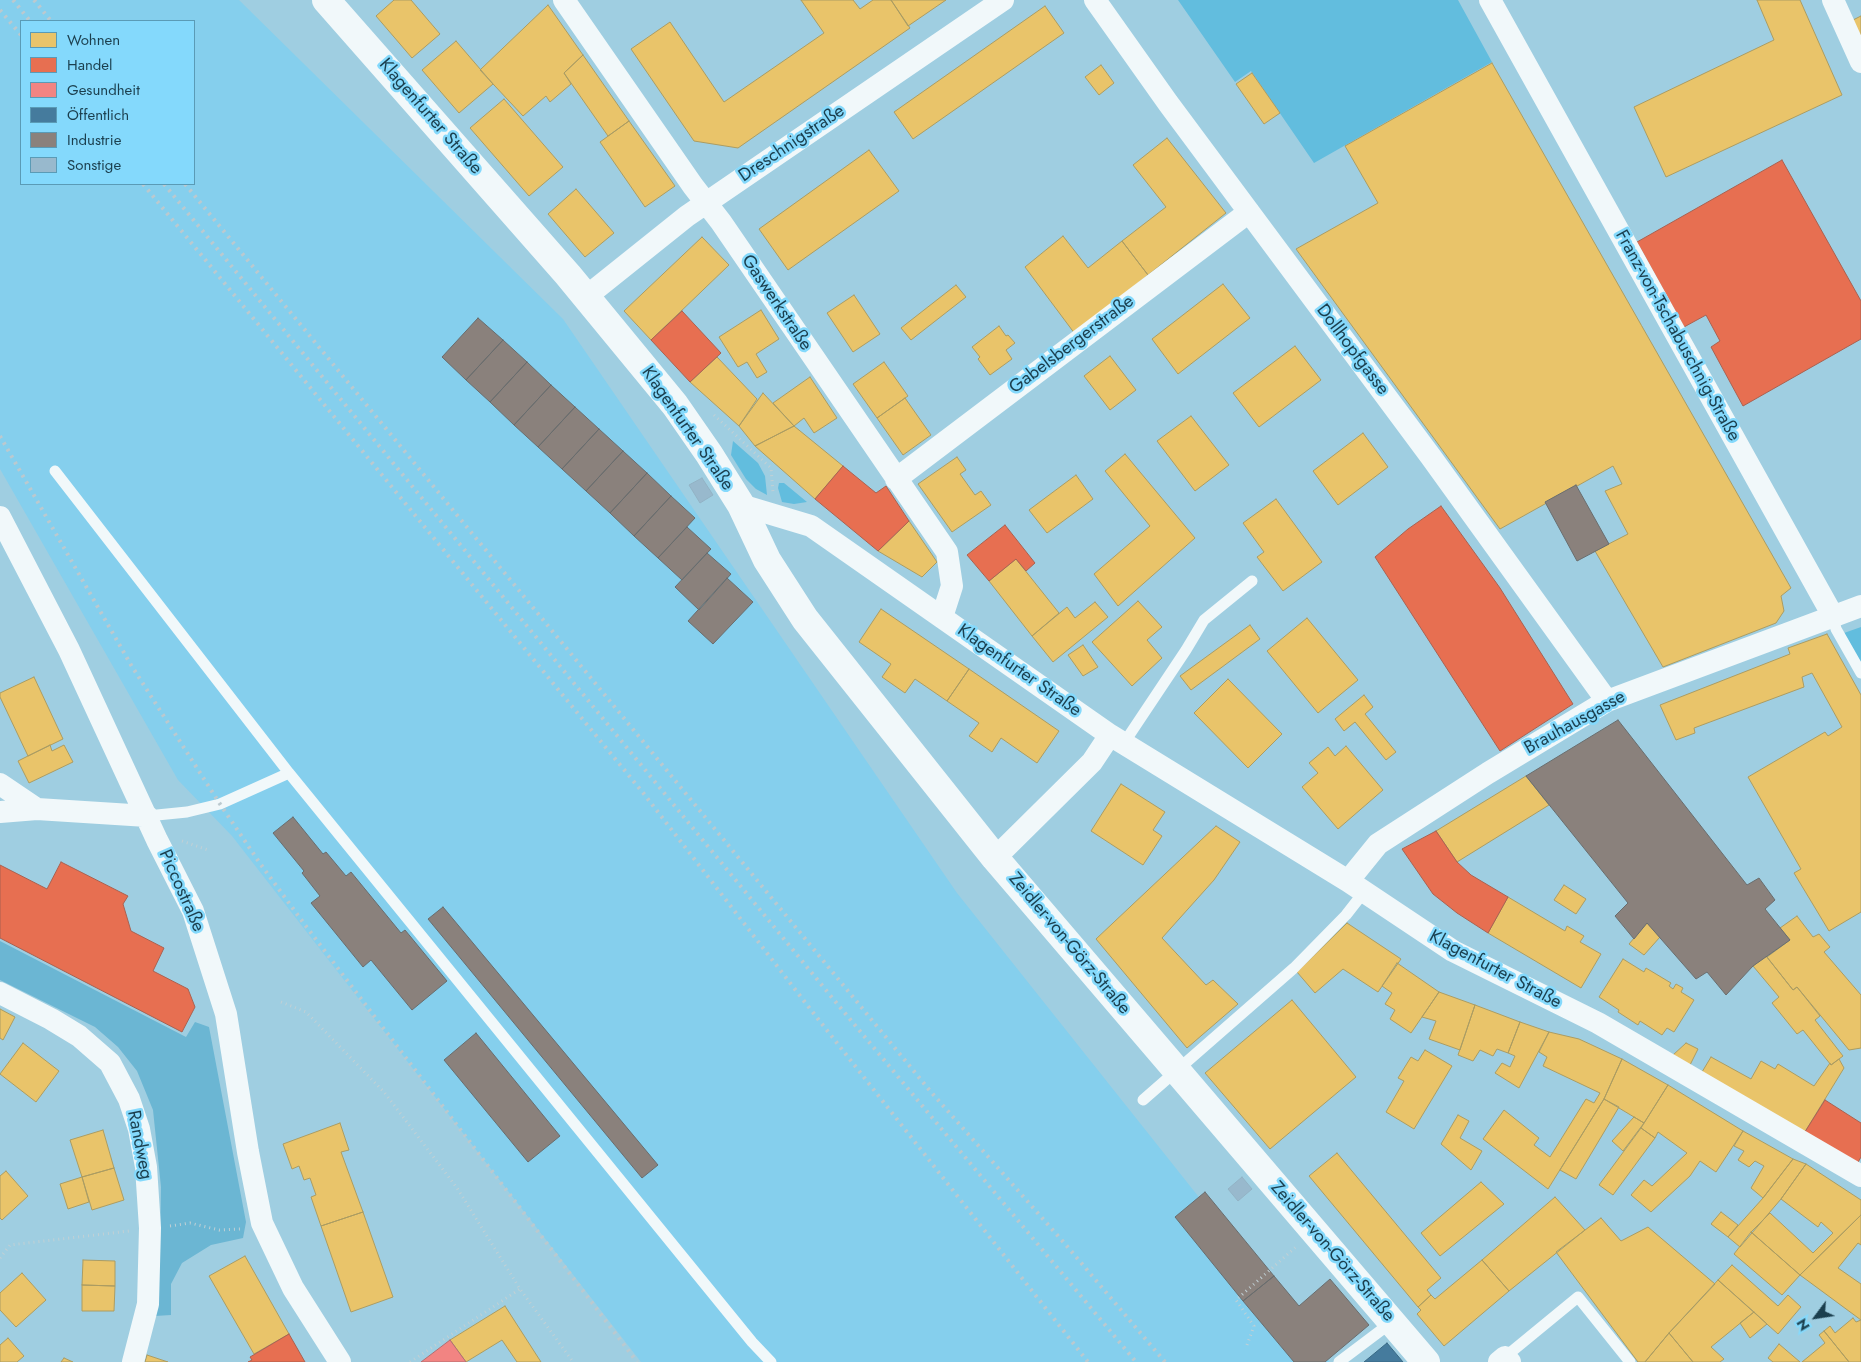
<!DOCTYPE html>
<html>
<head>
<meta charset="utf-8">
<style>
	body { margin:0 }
	#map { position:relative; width:1861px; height:1362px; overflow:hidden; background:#9fcee1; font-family:Jost,sans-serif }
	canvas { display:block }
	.legend { position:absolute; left:20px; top:20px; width:175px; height:165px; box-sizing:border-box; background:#84d9fc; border:1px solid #5a9bb6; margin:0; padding:6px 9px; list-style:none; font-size:15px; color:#1b3f4e }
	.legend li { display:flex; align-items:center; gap:10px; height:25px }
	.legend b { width:25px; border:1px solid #5a9bb6 }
	.north { position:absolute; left:1791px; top:1292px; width:50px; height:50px; -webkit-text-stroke:4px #84d9fc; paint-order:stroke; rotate:239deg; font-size:14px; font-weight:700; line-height:20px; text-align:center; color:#1b3f4e }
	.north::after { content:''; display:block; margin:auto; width:18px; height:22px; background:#1b3f4e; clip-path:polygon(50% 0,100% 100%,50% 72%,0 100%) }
</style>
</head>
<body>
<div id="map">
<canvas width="1861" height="1362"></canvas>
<ul class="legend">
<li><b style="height:14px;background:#e9c46a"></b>Wohnen</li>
<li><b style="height:14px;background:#e76f51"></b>Handel</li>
<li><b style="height:14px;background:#f28482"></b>Gesundheit</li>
<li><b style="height:14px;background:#457b9d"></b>Öffentlich</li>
<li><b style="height:14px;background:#8a817c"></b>Industrie</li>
<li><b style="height:14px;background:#98b9cd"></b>Sonstige</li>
</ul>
<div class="north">N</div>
</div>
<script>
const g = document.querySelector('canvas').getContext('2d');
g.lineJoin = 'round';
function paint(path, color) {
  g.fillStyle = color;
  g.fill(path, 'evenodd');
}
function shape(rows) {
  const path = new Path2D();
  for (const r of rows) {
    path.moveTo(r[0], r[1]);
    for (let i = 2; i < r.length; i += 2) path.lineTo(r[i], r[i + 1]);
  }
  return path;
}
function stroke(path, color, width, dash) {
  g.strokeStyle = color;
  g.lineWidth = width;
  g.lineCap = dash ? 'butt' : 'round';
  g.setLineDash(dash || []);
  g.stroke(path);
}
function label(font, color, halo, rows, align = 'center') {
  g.font = font + ' Jost,sans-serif';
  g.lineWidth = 5;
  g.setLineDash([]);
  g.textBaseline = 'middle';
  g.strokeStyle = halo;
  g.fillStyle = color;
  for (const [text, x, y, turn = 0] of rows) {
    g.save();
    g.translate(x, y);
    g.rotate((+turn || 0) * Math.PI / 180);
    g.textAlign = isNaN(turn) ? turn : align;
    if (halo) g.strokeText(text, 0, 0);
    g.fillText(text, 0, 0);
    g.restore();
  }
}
paint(shape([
	[0,0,239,0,563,319,957,893,1330,1362,641,1362,232,836,178,780,0,469],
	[21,21,194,21,194,184,21,184]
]), '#85cfed');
paint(shape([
	[1178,0,1458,0,1492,62,1314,163,1251,71,1235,82],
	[733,441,758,463,765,476,767,495,756,489,746,479,731,455],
	[779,483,784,483,807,502,794,504,782,502,778,488],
	[1861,627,1861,663,1844,633]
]), '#62bdde');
paint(shape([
	[0,941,186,1037,195,1022,209,1027,246,1222,243,1238,211,1245,182,1263,171,1284,171,1315,155,1316,160,1253,161,1187,153,1110,137,1071,118,1047,95,1027,0,980]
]), '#6bb6d3');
const homes = shape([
	[394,0,411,0,440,34,412,58,376,16,394,0],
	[801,0,853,0,860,9,873,0,891,0,910,28,738,148,694,141,631,49,670,22,724,102,824,33,801,0],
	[891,0,946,0,908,26,891,0],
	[1757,0,1800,0,1842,95,1666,177,1634,107,1774,40,1757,0],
	[548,5,583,55,564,73,571,84,550,102,546,96,523,116,480,70,548,5],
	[1045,6,1064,33,913,139,894,112,1045,6],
	[1861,16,1861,38,1853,20,1861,16],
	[456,41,493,84,459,113,422,70,456,41],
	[583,55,629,121,608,136,564,73,583,55],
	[1492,63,1791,588,1781,596,1784,611,1776,623,1663,667,1595,551,1628,534,1605,491,1622,484,1613,466,1500,529,1296,249,1378,203,1345,146,1492,63],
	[1101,65,1114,83,1099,95,1085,77,1101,65],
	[1252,73,1280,113,1264,124,1236,84,1252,73],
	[504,99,563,167,529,196,470,128,504,99],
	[629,121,675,186,645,207,600,142,629,121],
	[1167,138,1226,213,1148,275,1122,241,1166,207,1133,165,1167,138],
	[869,150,899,191,788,270,759,229,869,150],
	[576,189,614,233,585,257,548,214,576,189],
	[1063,236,1088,268,1122,241,1148,275,1075,334,1025,267,1063,236],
	[702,237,729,265,651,340,624,311,702,237],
	[1223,284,1250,318,1178,374,1152,339,1223,284],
	[956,285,966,297,911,340,901,328,956,285],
	[854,295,880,334,853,352,827,313,854,295],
	[761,310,779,339,756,354,767,372,757,378,747,362,738,367,719,337,761,310],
	[999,326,1006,336,1008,335,1015,343,1006,350,1012,359,990,375,978,359,980,357,972,347,999,326],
	[1295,346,1321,380,1259,427,1233,393,1295,346],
	[1110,356,1136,390,1110,410,1084,376,1110,356],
	[717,357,757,399,739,426,690,382,717,357],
	[884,362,908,396,877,418,853,384,884,362],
	[810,377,837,418,814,433,804,418,794,426,773,403,810,377],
	[763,393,794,426,755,446,739,426,763,393],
	[905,398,931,435,903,455,877,418,905,398],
	[1191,416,1229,465,1195,491,1157,441,1191,416],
	[794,426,843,466,815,499,755,446,794,426],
	[1363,433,1388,467,1338,505,1313,471,1363,433],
	[1125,454,1195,538,1118,606,1094,574,1150,526,1105,471,1125,454],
	[957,457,966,470,960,474,975,495,981,491,991,505,952,532,918,484,957,457],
	[1076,475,1093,499,1047,533,1029,510,1076,475],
	[1276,499,1322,562,1283,591,1257,557,1264,552,1243,523,1276,499],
	[909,521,937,562,922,577,878,551,909,521],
	[1016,559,1059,613,1032,636,989,581,1016,559],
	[1138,601,1162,627,1147,640,1162,658,1132,686,1092,642,1138,601],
	[1095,602,1108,617,1053,662,1032,636,1067,607,1075,618,1095,602],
	[881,609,969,669,947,701,915,679,905,693,882,677,891,664,859,642,881,609],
	[1307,618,1358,680,1318,713,1267,651,1307,618],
	[1250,625,1260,639,1191,690,1180,676,1250,625],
	[1827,634,1861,695,1861,912,1829,931,1794,873,1801,869,1748,777,1825,732,1828,736,1842,727,1812,673,1802,677,1804,687,1694,728,1695,733,1676,740,1660,705,1790,654,1788,648,1827,634],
	[1083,645,1098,667,1083,676,1068,655,1083,645],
	[969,669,1059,731,1037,763,1001,738,992,752,969,736,979,723,947,701,969,669],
	[34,677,63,739,28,756,0,697,0,693,34,677],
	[1228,679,1282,734,1248,768,1194,713,1228,679],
	[1364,695,1373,707,1365,714,1396,752,1386,760,1355,722,1344,731,1335,719,1364,695],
	[50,745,52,751,64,745,73,762,29,783,18,761,50,745],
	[1346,746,1383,790,1338,829,1302,787,1318,773,1309,763,1328,747,1335,756,1346,746],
	[1526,776,1549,805,1457,862,1436,831,1526,776],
	[1121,784,1165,812,1153,830,1162,836,1143,865,1091,831,1121,784],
	[1216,826,1240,842,1214,880,1162,938,1206,985,1213,980,1238,1004,1187,1048,1096,939,1216,826],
	[1564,885,1586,899,1576,914,1554,900,1564,885],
	[1508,897,1565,931,1567,926,1584,936,1580,942,1601,954,1581,988,1488,933,1508,897],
	[1797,916,1813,937,1819,934,1830,947,1824,952,1861,995,1861,1048,1849,1050,1797,987,1793,990,1767,957,1790,940,1780,928,1797,916],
	[1347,923,1401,959,1378,992,1343,969,1315,993,1297,972,1347,923],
	[1647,923,1660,937,1644,955,1629,944,1647,923],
	[1766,956,1793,990,1797,987,1820,1016,1815,1020,1843,1056,1831,1065,1803,1030,1797,1034,1772,1003,1779,997,1753,966,1766,956],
	[1623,959,1644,972,1646,968,1671,983,1669,986,1673,989,1676,984,1683,988,1681,992,1694,1000,1674,1032,1667,1028,1662,1035,1640,1021,1638,1025,1618,1012,1619,1010,1599,997,1623,959],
	[1397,963,1439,992,1411,1033,1390,1019,1395,1010,1385,1004,1392,993,1382,986,1397,963],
	[1439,992,1475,1005,1460,1050,1429,1039,1436,1021,1422,1017,1439,992],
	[1292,1000,1356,1077,1270,1149,1205,1073,1292,1000],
	[1475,1005,1520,1022,1508,1053,1497,1049,1493,1056,1480,1050,1473,1061,1458,1055,1475,1005],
	[0,1009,15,1017,3,1040,0,1038,0,1009],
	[1520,1022,1549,1032,1519,1088,1495,1073,1502,1063,1510,1067,1515,1056,1508,1053,1520,1022],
	[1549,1032,1579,1039,1622,1059,1604,1099,1548,1189,1483,1139,1504,1110,1539,1138,1534,1145,1550,1157,1586,1099,1594,1103,1600,1093,1543,1066,1547,1057,1539,1052,1549,1032],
	[23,1043,59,1071,36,1102,0,1074,23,1043],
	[1686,1043,1698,1049,1690,1065,1673,1055,1686,1043],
	[1425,1050,1452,1066,1414,1129,1386,1112,1404,1081,1398,1078,1411,1057,1418,1061,1425,1050],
	[1711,1057,1751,1079,1761,1061,1775,1069,1778,1064,1814,1086,1830,1063,1831,1065,1839,1059,1844,1068,1803,1135,1702,1072,1711,1057],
	[1622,1059,1668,1085,1644,1123,1604,1099,1622,1059],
	[1668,1085,1743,1131,1716,1172,1700,1161,1690,1176,1651,1212,1631,1195,1644,1180,1652,1186,1687,1153,1658,1132,1655,1138,1641,1128,1668,1085],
	[1604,1099,1619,1107,1576,1179,1560,1170,1604,1099],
	[1458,1115,1469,1121,1460,1138,1482,1151,1471,1170,1441,1144,1458,1115],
	[1634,1117,1644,1123,1623,1151,1612,1141,1634,1117],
	[340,1123,349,1150,341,1152,363,1212,321,1226,311,1197,316,1195,310,1178,304,1180,299,1166,292,1169,283,1144,340,1123],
	[1641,1128,1655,1138,1613,1195,1599,1185,1641,1128],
	[103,1130,114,1168,82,1177,70,1140,103,1130],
	[1743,1131,1793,1159,1763,1198,1751,1188,1764,1166,1755,1161,1749,1167,1738,1160,1744,1151,1734,1146,1743,1131],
	[1337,1153,1441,1278,1427,1290,1431,1295,1418,1307,1309,1176,1337,1153],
	[1793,1159,1806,1164,1781,1199,1740,1247,1728,1237,1763,1198,1793,1159],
	[1806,1164,1861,1200,1861,1215,1800,1275,1751,1232,1770,1213,1813,1253,1833,1233,1821,1222,1818,1227,1781,1199,1806,1164],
	[114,1168,124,1200,92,1210,82,1177,114,1168],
	[6,1171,28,1196,2,1220,0,1218,0,1176,6,1171],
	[82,1177,89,1202,68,1209,60,1184,82,1177],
	[1481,1182,1504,1204,1440,1256,1421,1233,1481,1182],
	[1555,1197,1585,1230,1509,1291,1482,1260,1555,1197],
	[363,1212,393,1297,351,1312,321,1226,363,1212],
	[1721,1212,1738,1225,1728,1237,1711,1224,1721,1212],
	[1861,1215,1861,1245,1858,1243,1838,1268,1861,1284,1861,1320,1800,1275,1861,1215],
	[1601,1218,1621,1241,1648,1227,1715,1284,1669,1333,1645,1362,1638,1362,1556,1252,1601,1218],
	[1751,1232,1800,1275,1782,1295,1734,1254,1751,1232],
	[245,1256,289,1334,254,1354,209,1276,245,1256],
	[83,1260,115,1261,115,1286,82,1285,83,1260],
	[1482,1260,1509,1291,1444,1346,1417,1314,1421,1310,1418,1307,1431,1295,1435,1299,1482,1260],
	[1732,1265,1778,1306,1788,1295,1801,1307,1778,1334,1718,1280,1732,1265],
	[22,1273,46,1300,16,1327,0,1310,0,1293,22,1273],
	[1718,1280,1754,1312,1711,1347,1724,1359,1720,1362,1693,1362,1669,1333,1718,1280],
	[82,1285,115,1286,114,1311,82,1311,82,1285],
	[505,1306,541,1362,517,1362,502,1340,466,1362,450,1340,505,1306],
	[1754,1312,1767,1324,1750,1338,1740,1323,1754,1312],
	[1853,1318,1856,1322,1861,1320,1861,1362,1849,1362,1824,1331,1830,1326,1835,1333,1853,1318],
	[1824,1331,1849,1362,1802,1362,1825,1343,1819,1335,1824,1331],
	[1669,1333,1693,1362,1645,1362,1669,1333],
	[8,1338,24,1356,17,1362,0,1362,0,1345,8,1338],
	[1779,1344,1800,1362,1773,1362,1768,1358,1779,1344],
	[147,1355,168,1362,145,1362,147,1355],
	[64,1358,73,1362,61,1362,64,1358]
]);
paint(homes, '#e9c46a');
stroke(homes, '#ab9c62', 1);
const shops = shape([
	[1782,160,1861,301,1861,339,1743,406,1711,347,1720,341,1706,315,1684,327,1637,242,1782,160],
	[682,311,721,353,690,382,651,340,682,311],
	[843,466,876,493,886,486,909,521,878,551,815,499,843,466],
	[1441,506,1500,588,1573,704,1500,751,1375,557,1408,529,1441,506],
	[1005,525,1035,563,1026,571,1016,559,989,581,967,555,1005,525],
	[1436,831,1457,862,1471,875,1508,897,1488,933,1457,913,1433,894,1402,849,1436,831],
	[61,862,128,896,123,904,131,931,164,948,153,971,188,989,195,1007,182,1032,0,938,0,865,47,889,61,862],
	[1825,1100,1861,1123,1861,1157,1857,1164,1803,1135,1825,1100],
	[289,1334,305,1362,248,1362,252,1360,250,1357,289,1334]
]);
paint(shops, '#e76f51');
stroke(shops, '#aa6150', 1);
const health = shape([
	[450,1340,466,1362,421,1362,450,1340]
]);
paint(health, '#f28482');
stroke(health, '#b26f72', 1);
const public = shape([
	[1387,1343,1403,1362,1364,1362,1387,1343]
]);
paint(public, '#457b9d');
stroke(public, '#386985', 1);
const industry = shape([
	[478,318,503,340,466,380,442,357,478,318],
	[503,340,527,362,490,402,466,380,503,340],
	[527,362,551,385,514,425,490,402,527,362],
	[551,385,575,407,538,447,514,425,551,385],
	[575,407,599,429,562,469,538,447,575,407],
	[599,429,623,451,586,491,562,469,599,429],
	[623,451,647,473,610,513,586,491,623,451],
	[647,473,671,496,634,536,610,513,647,473],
	[1576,485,1609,544,1577,561,1545,502,1576,485],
	[671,496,695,518,658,558,634,536,671,496],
	[687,527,711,549,682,580,658,558,687,527],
	[707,553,731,574,699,610,675,587,707,553],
	[727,578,753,602,713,644,688,621,727,578],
	[1618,720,1747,885,1759,878,1775,900,1765,909,1790,940,1753,966,1726,995,1707,972,1696,979,1647,923,1634,939,1615,916,1628,903,1526,776,1618,720],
	[293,817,323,854,326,852,346,876,351,872,401,933,405,930,447,981,412,1010,371,960,363,967,311,903,320,896,302,873,304,871,273,833,293,817],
	[443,907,658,1165,642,1178,428,919,443,907],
	[476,1033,560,1136,528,1162,444,1060,476,1033],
	[1205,1192,1274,1276,1243,1301,1175,1217,1205,1192],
	[1274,1276,1299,1306,1330,1279,1369,1325,1325,1362,1294,1362,1243,1301,1274,1276]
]);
paint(industry, '#8a817c');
stroke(industry, '#696d6e', 1);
const building = shape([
	[702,478,713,495,700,503,689,485,702,478],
	[1242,1177,1252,1189,1238,1201,1228,1189,1242,1177]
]);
paint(building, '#98b9cd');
stroke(building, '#92b2c4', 1);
stroke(shape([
	[714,415,771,468,773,493],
	[182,841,208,850],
	[281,1002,306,1012,384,1092,457,1188,520,1289,573,1362],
	[170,1226,190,1223,219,1230,241,1229],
	[0,1258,10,1245,129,1231],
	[1247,1345,1254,1326,1236,1300,1297,1246],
	[410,1362,520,1289]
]), '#c1d0d5', 3, [1, 4]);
stroke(shape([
	[55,471,289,773,752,1342,771,1362],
	[1833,616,1836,629,1861,673],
	[1124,743,1186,650,1204,620,1252,581],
	[147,816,187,812,220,804,289,773],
	[1143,1100,1294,968,1346,915,1364,892],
	[1505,1357,1578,1297,1630,1362],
	[1339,1362,1392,1322]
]), '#f1f8fa', 11);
stroke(shape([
	[564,0,693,186,721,222,947,552,952,586,942,617],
	[1095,0,1168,103,1431,457,1607,701],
	[1490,0,1833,616],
	[1833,0,1861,62],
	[587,296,687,216,1003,0],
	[896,479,1249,212],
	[741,505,811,526,1110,735,1348,881,1453,951,1598,1023,1861,1176],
	[0,517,69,650,157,840,193,911,226,1014,248,1152,262,1223,293,1288,340,1362],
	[0,784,37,809,147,816],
	[0,812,37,809],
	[995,858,1092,762,1110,735],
	[1348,881,1378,844,1488,773,1607,701,1861,606],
	[0,993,51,1019,79,1036,110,1063,129,1099,139,1129,146,1167,150,1228,148,1304,133,1362],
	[1499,1362,1505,1357,1510,1362]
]), '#f1f8fa', 22);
stroke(shape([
	[326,0,568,275,675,405,709,454,741,505,767,560,805,619,995,858,1426,1362]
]), '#f1f8fa', 28);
stroke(shape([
	[13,0,30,21],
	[34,0,51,21],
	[0,10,21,35],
	[143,184,644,794,811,1010,1088,1362],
	[164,184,839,1006,1136,1362],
	[185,184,931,1092,1066,1245,1165,1362],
	[0,436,131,665,220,804,259,862,305,925,637,1362]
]), '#bbc9cf', 4, [2.5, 5]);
label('18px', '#1b3f4e', '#84d9fc', [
	["Klagenfurter Straße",430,117,49],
	["Dreschnigstraße",792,144,-34],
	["Gaswerkstraße",776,303,56],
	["Franz-von-Tschabuschnig-Straße",1677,336,61],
	["Gabelsbergerstraße",1072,345,-37],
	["Dollhopfgasse",1352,350,53],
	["Klagenfurter Straße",687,429,55],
	["Klagenfurter Straße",1019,671,35],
	["Brauhausgasse",1575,723,-29],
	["Piccostraße",181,891,66],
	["Zeidler-von-Görz-Straße",1069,944,50],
	["Klagenfurter Straße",1495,970,28],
	["Randweg",139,1145,79],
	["Zeidler-von-Görz-Straße",1332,1252,49]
]);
</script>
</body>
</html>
